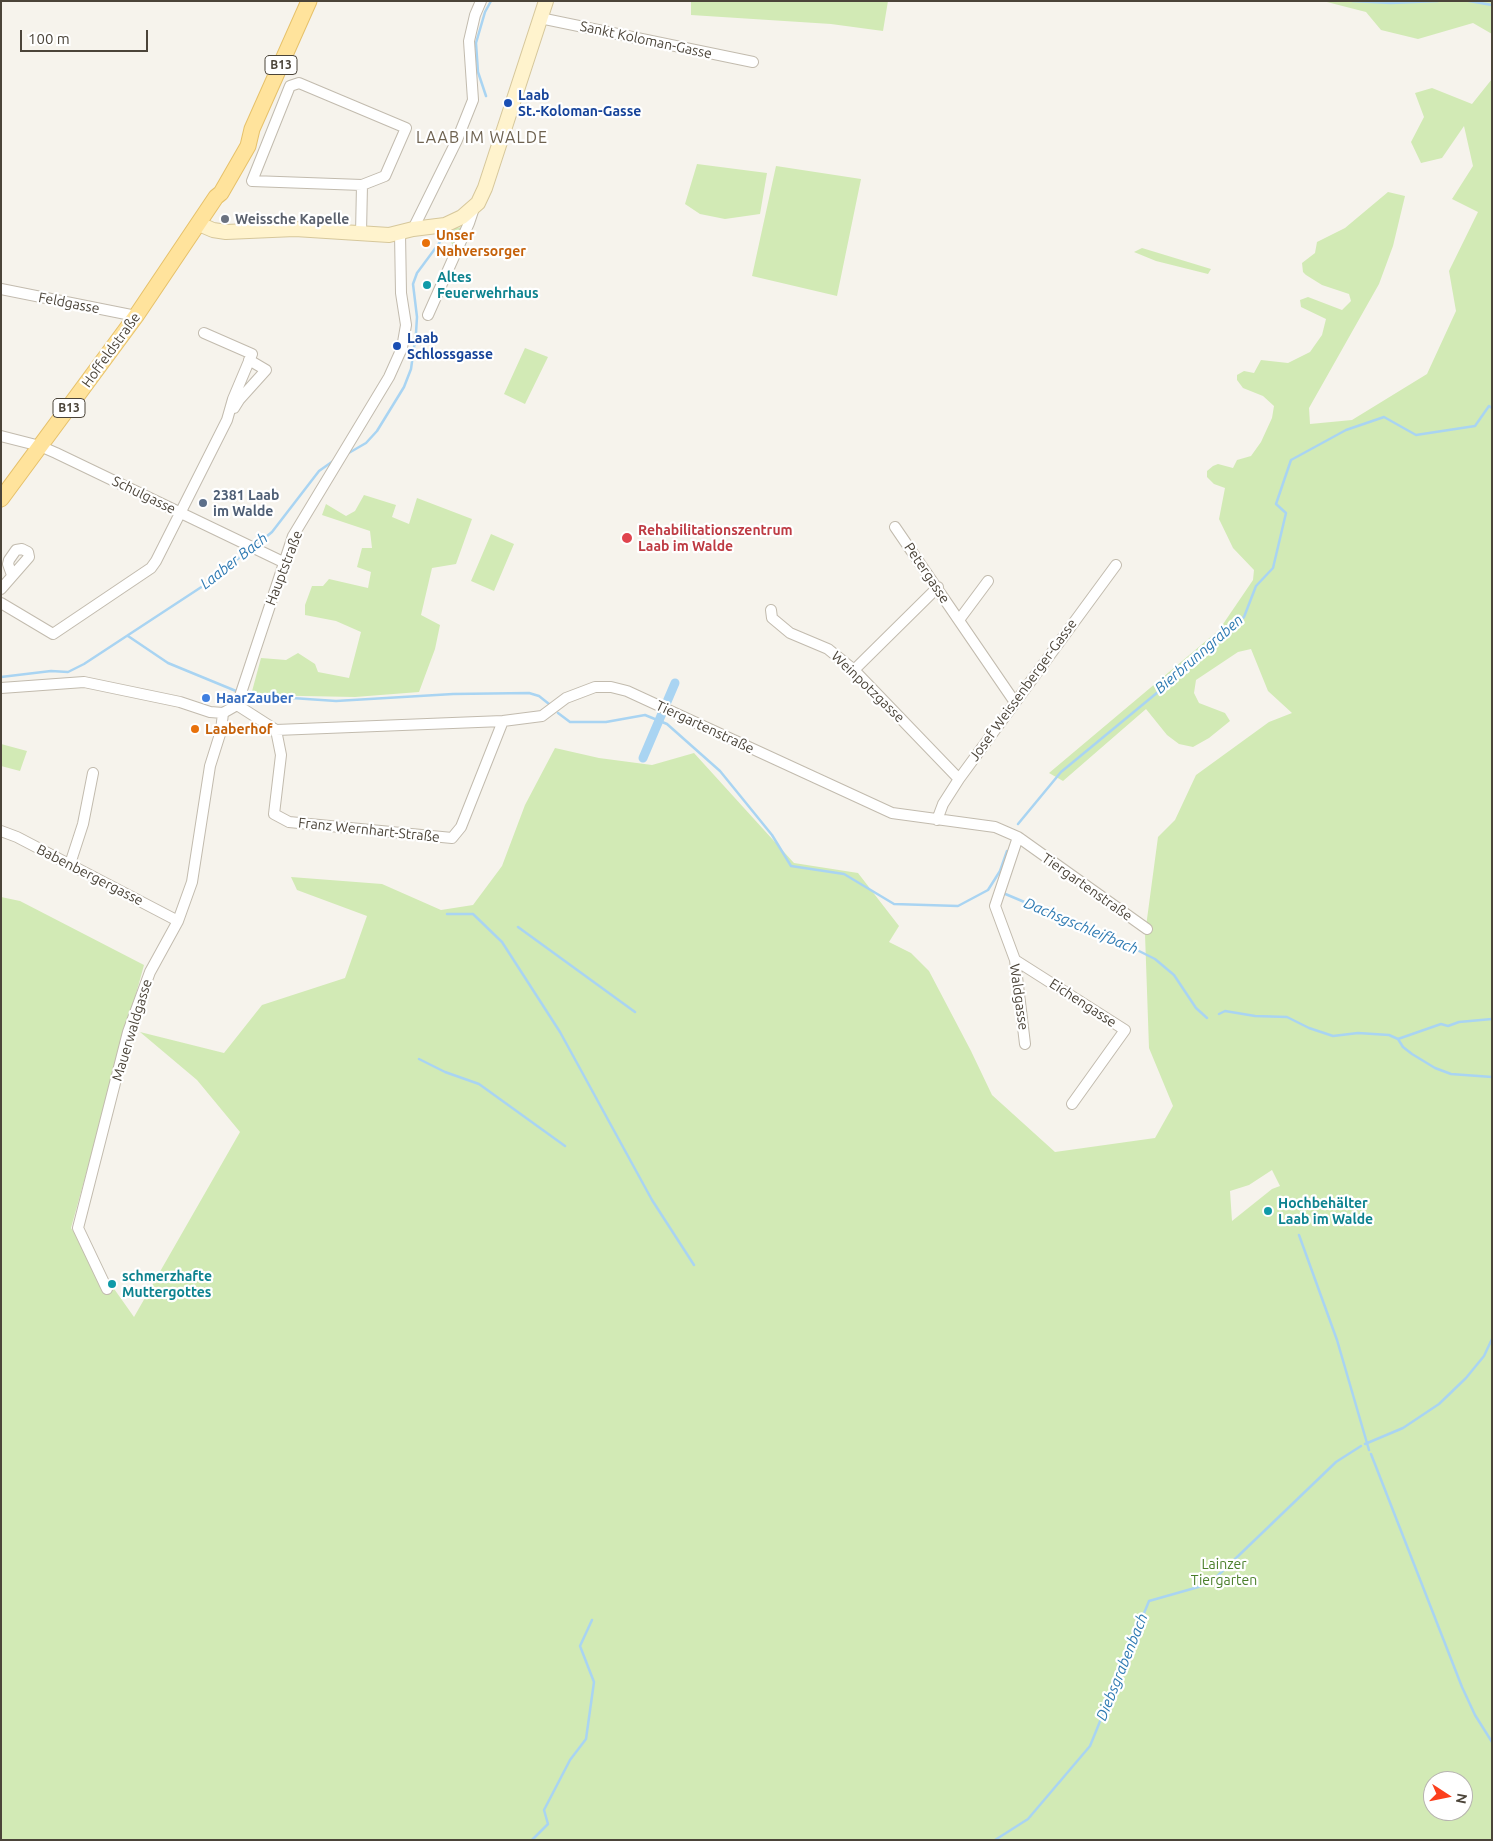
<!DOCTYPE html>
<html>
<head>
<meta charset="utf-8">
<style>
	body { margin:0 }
	#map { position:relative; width:1493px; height:1841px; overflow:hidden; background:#f6f3ec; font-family:Ubuntu,sans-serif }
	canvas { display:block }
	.frame { position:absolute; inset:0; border:2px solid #4b4439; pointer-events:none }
	.north { position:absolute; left:1423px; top:1771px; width:50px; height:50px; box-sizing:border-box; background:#fff; border:1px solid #b7b4b0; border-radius:50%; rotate:101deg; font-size:14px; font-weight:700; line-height:20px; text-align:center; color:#4b4439 }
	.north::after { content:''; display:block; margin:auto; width:18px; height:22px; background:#fc3f1d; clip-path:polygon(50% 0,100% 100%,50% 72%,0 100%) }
	.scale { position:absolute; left:20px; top:30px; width:128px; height:22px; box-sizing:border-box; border:2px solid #4b4439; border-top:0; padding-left:6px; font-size:15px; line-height:18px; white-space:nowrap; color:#4b4439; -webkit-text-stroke:4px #fff; paint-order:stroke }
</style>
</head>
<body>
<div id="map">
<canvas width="1493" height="1841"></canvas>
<div class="frame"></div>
<div class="north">N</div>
<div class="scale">100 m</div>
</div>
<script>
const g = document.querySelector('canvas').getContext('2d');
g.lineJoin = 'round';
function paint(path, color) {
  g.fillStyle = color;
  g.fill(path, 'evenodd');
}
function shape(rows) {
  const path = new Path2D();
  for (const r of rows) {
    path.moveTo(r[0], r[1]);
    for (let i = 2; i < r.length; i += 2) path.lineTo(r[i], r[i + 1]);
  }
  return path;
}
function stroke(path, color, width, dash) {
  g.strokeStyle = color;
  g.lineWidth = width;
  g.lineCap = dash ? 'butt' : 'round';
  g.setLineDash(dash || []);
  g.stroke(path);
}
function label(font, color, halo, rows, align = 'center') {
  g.font = font + ' Ubuntu,sans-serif';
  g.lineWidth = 4.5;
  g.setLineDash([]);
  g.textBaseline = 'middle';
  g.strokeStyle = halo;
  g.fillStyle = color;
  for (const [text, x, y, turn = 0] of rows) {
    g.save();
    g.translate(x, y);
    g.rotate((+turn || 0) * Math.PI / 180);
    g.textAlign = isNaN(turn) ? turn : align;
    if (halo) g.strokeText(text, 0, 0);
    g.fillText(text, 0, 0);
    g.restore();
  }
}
paint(shape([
	[691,1,888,1,883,31,831,24,691,15],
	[1323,1,1492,1,1492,34,1473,23,1418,39,1381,30,1366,12],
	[1492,79,1492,1840,1,1840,1,897,20,901,144,965,71,1228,134,1317,240,1132,197,1080,140,1032,224,1053,262,1005,345,978,367,916,297,890,291,877,382,884,441,910,473,905,502,866,525,805,555,748,599,758,652,765,694,753,794,863,858,873,899,926,889,942,911,953,929,971,971,1051,992,1095,1055,1152,1155,1138,1173,1106,1149,1048,1145,934,1158,837,1175,820,1196,775,1269,722,1292,713,1268,691,1251,649,1238,652,1196,680,1194,693,1199,703,1225,713,1230,721,1209,738,1193,747,1179,744,1167,735,1146,709,1063,781,1049,773,1219,630,1253,580,1254,570,1233,548,1219,519,1225,488,1214,484,1207,477,1207,471,1213,466,1218,464,1233,468,1237,460,1251,456,1261,442,1272,418,1274,406,1263,396,1243,388,1237,380,1237,375,1244,371,1254,373,1261,360,1288,363,1310,352,1322,335,1326,319,1301,307,1300,300,1308,297,1342,310,1351,301,1349,294,1322,285,1306,275,1303,272,1302,263,1315,253,1317,242,1345,228,1388,192,1405,196,1393,246,1379,284,1309,408,1310,424,1352,420,1427,374,1456,311,1449,271,1478,212,1452,199,1473,166,1464,126,1442,158,1421,163,1411,142,1424,117,1415,93,1432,88,1472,104],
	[1272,1170,1280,1186,1272,1189,1232,1221,1230,1191,1249,1185],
	[1433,1781,1463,1781,1463,1811,1433,1811],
	[697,164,767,173,760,214,725,219,700,214,685,204],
	[776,166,861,179,837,296,752,276],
	[464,227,454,246,452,244,449,239,455,228],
	[1142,248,1211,269,1208,274,1156,261,1134,252],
	[525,348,548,357,525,404,504,394],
	[364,495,396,505,392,517,409,524,417,498,472,519,456,564,432,568,421,615,440,625,435,649,419,692,355,697,251,695,261,658,286,660,298,653,315,664,318,672,349,678,361,632,336,621,305,615,305,605,312,586,323,586,329,579,368,588,371,572,357,567,362,548,372,548,370,531,322,515,326,504,346,516,355,511],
	[491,534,514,544,494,591,471,581],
	[1,744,27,751,20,771,1,766]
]), '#d2eab5');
stroke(shape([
	[1352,1,1391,3,1438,1],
	[1469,1,1492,5],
	[486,96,478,72,476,43,485,12,491,1],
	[347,454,366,443,377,431,404,387,411,369,416,333,417,317,413,284,417,273,440,242,445,231],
	[255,546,272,532,319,471,336,459],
	[128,636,168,663,236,691],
	[1,677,51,671,68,672,84,664,209,582,250,549],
	[248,695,336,701,453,694,529,693,539,696,549,704],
	[558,713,570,722,606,722,645,715,667,724,720,771,772,835,791,866,844,874,894,904,958,906,988,890,1000,871,1007,851],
	[1018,824,1061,772,1181,673,1244,617,1256,586,1273,568,1286,513,1276,504,1291,460,1346,430,1384,417,1416,435,1475,426,1489,406,1492,408],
	[1003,893,1079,925,1095,929,1155,959,1174,975,1196,1008,1207,1018],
	[447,914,473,914,502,942,560,1032,652,1200,694,1265],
	[518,927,635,1012],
	[1219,1014,1225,1011,1255,1016,1287,1017,1309,1028,1333,1036,1358,1033,1389,1035,1398,1039,1403,1047,1412,1054,1435,1068,1451,1074,1492,1077],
	[1398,1039,1441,1024,1448,1026,1459,1022,1492,1019],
	[419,1059,445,1072,479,1084,565,1146],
	[1299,1235,1337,1340,1369,1450],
	[1365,1444,1403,1428,1439,1404,1466,1378,1484,1356,1492,1339],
	[1371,1454,1462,1687,1475,1715,1492,1742],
	[532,1840,548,1824,544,1810,570,1760,586,1739,594,1682,580,1646,592,1620],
	[995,1840,1028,1819,1090,1746,1149,1601,1209,1584,1336,1462,1361,1446]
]), '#a9d4f2', 2.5);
stroke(shape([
	[643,758,675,683]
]), '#a9d4f2', 9);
const street = shape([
	[540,18,753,62],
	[413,229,457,140,473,100,469,41,475,15,481,1],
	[361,233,362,185,252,181,290,86,299,83,406,128,385,176,362,185],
	[1,289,136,316],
	[428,315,469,223,474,208],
	[234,408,239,400,266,370,249,360],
	[1,436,40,446,56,453,283,562],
	[895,527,1014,701],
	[1,589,29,557,28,552,22,549,16,550,9,560,8,564,12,575],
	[1,603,53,634,151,568,156,561,227,420,233,399,252,354,204,333],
	[771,610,772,618,790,633,828,649,854,670,959,779],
	[959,620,988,581],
	[854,670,938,587],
	[1,688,84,682,180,702,210,712,223,713,237,705,293,536,389,377,402,348,406,325,401,293,400,233],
	[237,705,276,730,503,721,542,716,566,698,595,687,611,687,627,691,892,813,995,827,1018,837,1147,929],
	[276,730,281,755,274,814,289,822,452,838,461,827,503,721],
	[937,820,943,804,959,779,1116,565],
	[1,831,17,837,178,921],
	[1018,837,995,906,1015,960,1025,1044],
	[70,864,83,824,93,773],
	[1015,960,1125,1030,1072,1104],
	[107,1289,78,1228,128,1032,150,972,178,921,192,882,210,766,221,731,223,713]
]);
const secondary = shape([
	[199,224,213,230,226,232,295,229,389,235,413,229,445,225,462,217,478,203,485,188,546,1]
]);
const primary = shape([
	[1,499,136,316,216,197,221,193,248,146,252,129,309,1]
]);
stroke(street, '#c2bbae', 12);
stroke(secondary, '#d6c79b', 16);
stroke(primary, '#e6c16a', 17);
stroke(street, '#fff', 10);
stroke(secondary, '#fff3cd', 14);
stroke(primary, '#ffe39c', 15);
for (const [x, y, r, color] of [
	[508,103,5,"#1a4fb4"],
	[225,219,5,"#6b7280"],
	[426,243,5,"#e8710a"],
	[427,285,5,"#0f9aa8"],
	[397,346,5,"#1a4fb4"],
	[203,503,5,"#5c6f8a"],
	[627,538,6,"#e0444e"],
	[206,698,5,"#3f7fe0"],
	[195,729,5,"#e8710a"],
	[1268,1211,5,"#0f9aa8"],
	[112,1284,5,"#0f9aa8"]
]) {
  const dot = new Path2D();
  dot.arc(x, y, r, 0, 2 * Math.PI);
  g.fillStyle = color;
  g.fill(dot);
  stroke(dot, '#fff', 2);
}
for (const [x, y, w] of [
	[281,65,32],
	[69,408,32]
]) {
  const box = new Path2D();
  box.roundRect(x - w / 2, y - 9.5, w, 19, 4);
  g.fillStyle = '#fff';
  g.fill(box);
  stroke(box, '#4b4439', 1);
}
label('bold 12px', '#4b4439', null, [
	["B13",281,65],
	["B13",69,408]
]);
label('14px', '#4b4439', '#fff', [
	["Sankt Koloman-Gasse",646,40,12],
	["Feldgasse",69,303,11],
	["Hoffeldstraße",111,350,-54],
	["Schulgasse",144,495,26],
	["Hauptstraße",284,568,-69],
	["Petergasse",927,573,56],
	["Weinpotzgasse",868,687,44],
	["Josef Weissenberger-Gasse",1023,690,-54],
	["Tiergartenstraße",705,727,25],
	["Franz Wernhart-Straße",369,830,6],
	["Babenbergergasse",90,875,27],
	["Tiergartenstraße",1087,887,35],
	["Waldgasse",1019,997,82],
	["Eichengasse",1083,1003,33],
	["Mauerwaldgasse",132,1030,-73]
]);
label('bold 14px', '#164399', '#fff', [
	["Laab",518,95],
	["St.-Koloman-Gasse",518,111],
	["Laab",407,338],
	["Schlossgasse",407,354]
], 'left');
label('bold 14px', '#5b616d', '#fff', [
	["Weissche Kapelle",235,219]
], 'left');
label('bold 14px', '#c56008', '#fff', [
	["Unser",436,235],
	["Nahversorger",436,251],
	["Laaberhof",205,729]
], 'left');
label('bold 14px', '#0d838f', '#fff', [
	["Altes",437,277],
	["Feuerwehrhaus",437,293],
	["Hochbehälter",1278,1203],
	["Laab im Walde",1278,1219],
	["schmerzhafte",122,1276],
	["Muttergottes",122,1292]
], 'left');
label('bold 14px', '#4e5e75', '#fff', [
	["2381 Laab",213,495],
	["im Walde",213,511]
], 'left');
label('bold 14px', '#be3a42', '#fff', [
	["Rehabilitationszentrum",638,530],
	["Laab im Walde",638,546]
], 'left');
label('bold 14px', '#366cbe', '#fff', [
	["HaarZauber",216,698]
], 'left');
label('14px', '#4a7f2a', '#fff', [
	["Lainzer",1224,1564],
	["Tiergarten",1224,1580]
]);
label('italic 15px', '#2e7ab2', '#fff', [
	["Laaber Bach",234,561,-38],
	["Bierbrunngraben",1199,654,-41],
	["Dachsgschleifbach",1081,926,23],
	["Diebsgrabenbach",1122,1667,-68]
]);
g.letterSpacing = '1px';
label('16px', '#6e6250', '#fff', [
	["LAAB IM WALDE",482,138]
]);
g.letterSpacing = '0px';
</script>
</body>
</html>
